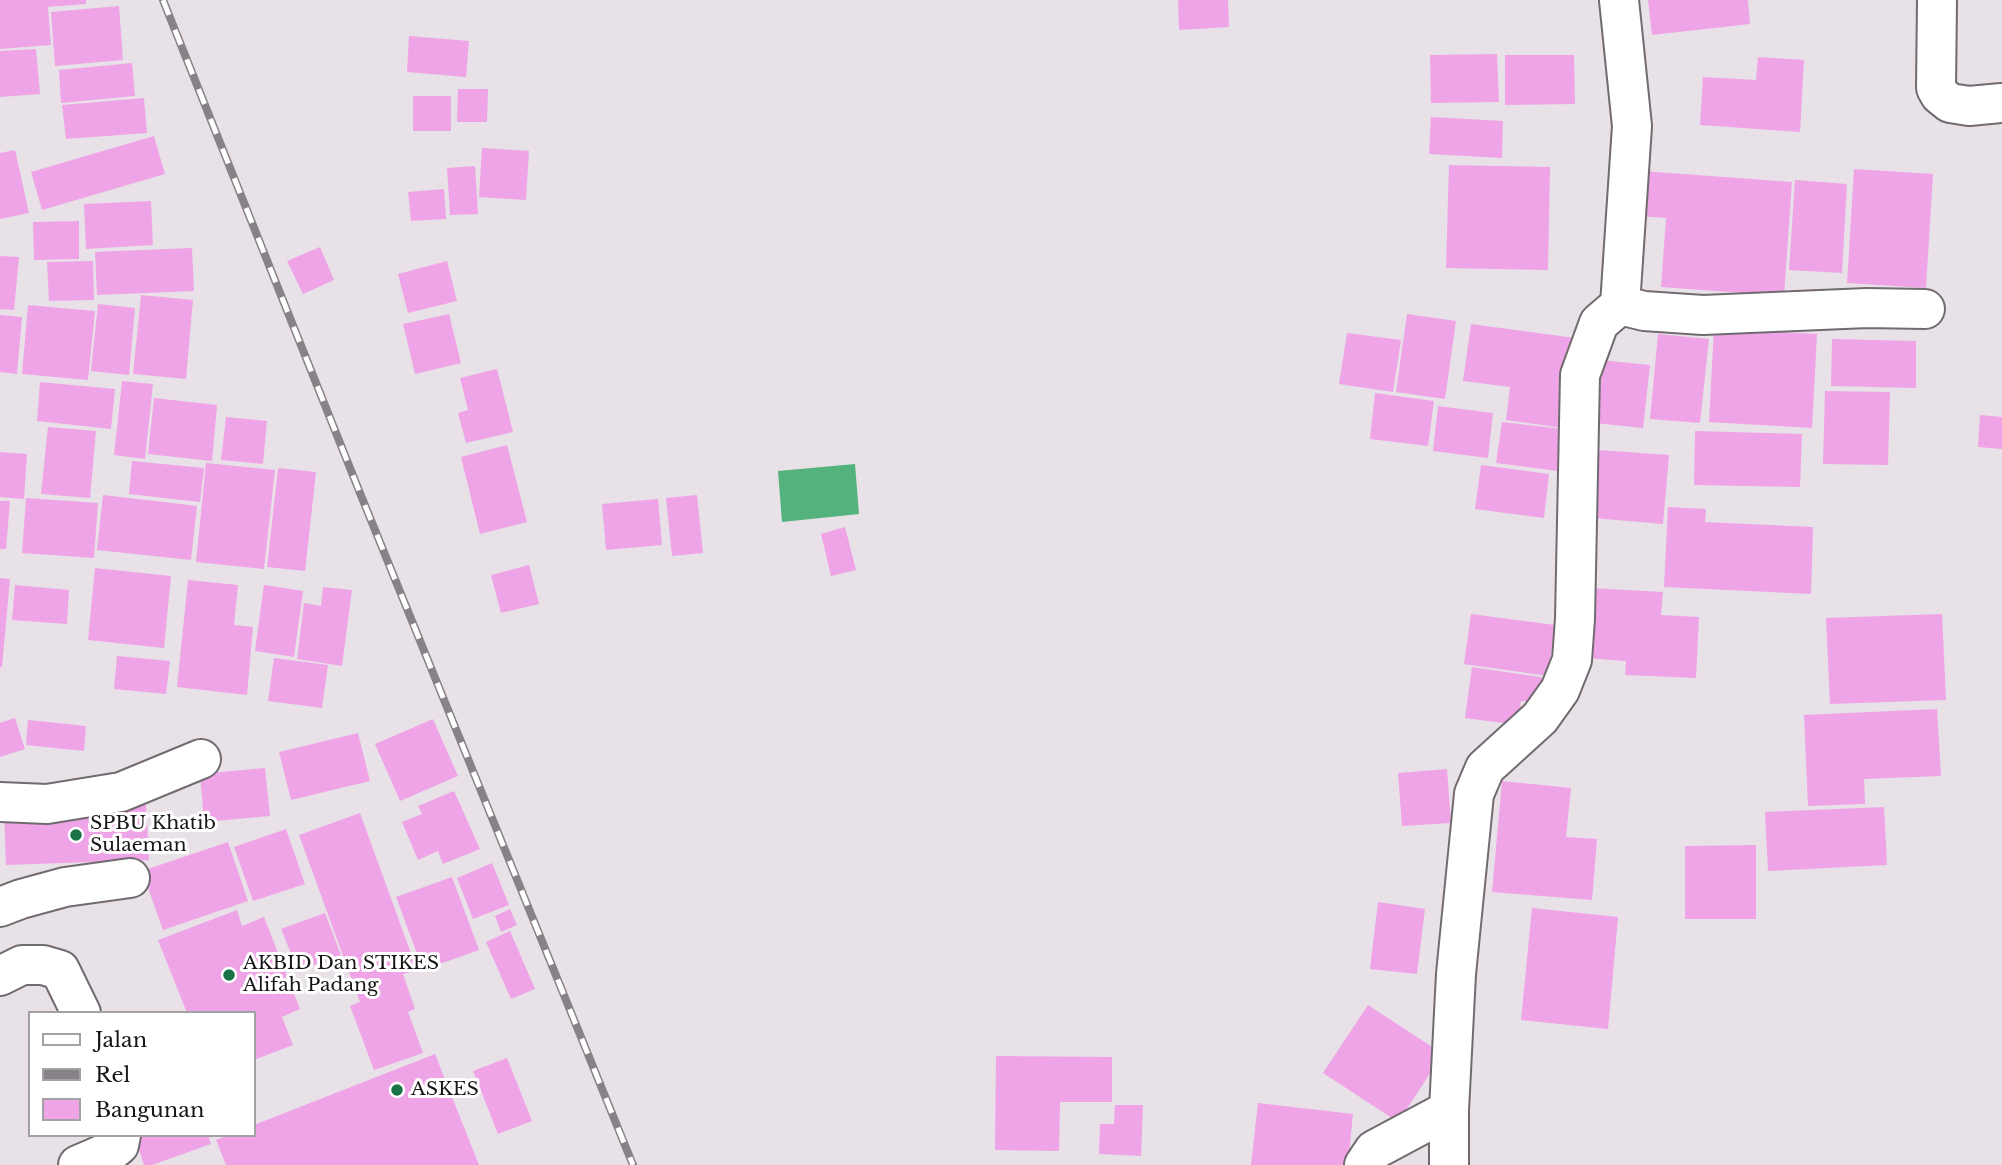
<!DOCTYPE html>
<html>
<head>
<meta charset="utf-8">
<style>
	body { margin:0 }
	#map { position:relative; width:2002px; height:1165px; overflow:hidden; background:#e8e1e7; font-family:"Libre Baskerville",serif }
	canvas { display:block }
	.legend { position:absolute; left:28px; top:1011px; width:228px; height:126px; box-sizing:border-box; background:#fff; border:2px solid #a3a1a3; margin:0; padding:9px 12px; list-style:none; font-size:21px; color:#181518 }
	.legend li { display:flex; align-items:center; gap:14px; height:35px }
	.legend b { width:35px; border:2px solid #a3a1a3 }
</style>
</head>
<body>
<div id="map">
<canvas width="2002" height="1165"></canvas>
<ul class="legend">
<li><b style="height:9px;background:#fff"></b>Jalan</li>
<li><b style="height:9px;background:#878287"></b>Rel</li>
<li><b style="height:19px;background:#efa4e7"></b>Bangunan</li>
</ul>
</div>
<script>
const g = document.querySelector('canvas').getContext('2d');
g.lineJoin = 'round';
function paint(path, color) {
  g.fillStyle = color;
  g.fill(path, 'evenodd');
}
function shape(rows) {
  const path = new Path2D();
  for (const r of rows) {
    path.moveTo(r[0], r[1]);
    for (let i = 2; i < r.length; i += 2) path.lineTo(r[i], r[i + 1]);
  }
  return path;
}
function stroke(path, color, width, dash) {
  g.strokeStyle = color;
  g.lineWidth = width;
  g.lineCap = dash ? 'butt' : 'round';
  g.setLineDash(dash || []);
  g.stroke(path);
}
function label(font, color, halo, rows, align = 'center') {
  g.font = font + ' "Libre Baskerville",serif';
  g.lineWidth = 6;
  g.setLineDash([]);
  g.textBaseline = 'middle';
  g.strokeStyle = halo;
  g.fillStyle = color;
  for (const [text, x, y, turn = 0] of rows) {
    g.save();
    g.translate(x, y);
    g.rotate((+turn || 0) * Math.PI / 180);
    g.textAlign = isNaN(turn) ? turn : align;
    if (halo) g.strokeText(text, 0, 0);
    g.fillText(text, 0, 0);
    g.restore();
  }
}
paint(shape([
	[855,464,859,514,782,522,778,471]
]), '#54b37d');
paint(shape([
	[0,0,86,0,86,4,48,7,51,45,0,49],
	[1178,0,1228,0,1229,27,1179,30],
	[1648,0,1748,0,1750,24,1652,35],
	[119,6,123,60,55,66,51,12],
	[409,36,469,41,466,77,407,72],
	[36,49,40,94,0,97,0,51],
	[1497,54,1499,102,1431,103,1430,55],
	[1505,55,1574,55,1575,104,1505,105],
	[1758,57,1804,60,1800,132,1700,125,1703,77,1756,80],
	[132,63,135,96,61,103,59,70],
	[458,89,488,89,487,122,457,122],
	[413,96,451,96,451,131,413,131],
	[144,98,147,133,66,139,62,105],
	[1431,117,1503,121,1502,158,1429,154],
	[154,136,165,174,42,210,31,172],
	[482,148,529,151,526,200,479,197],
	[15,150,29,213,0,219,0,153],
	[1449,165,1550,167,1548,270,1446,268],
	[475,166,478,214,450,215,447,168],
	[1854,169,1933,174,1926,288,1847,283],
	[1642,171,1792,182,1784,296,1661,287,1666,218,1639,216],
	[1795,180,1847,184,1842,273,1789,270],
	[444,189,446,219,411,221,408,192],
	[151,201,153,245,86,249,84,204],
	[79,221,79,259,34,260,33,222],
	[320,247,334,280,303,294,287,261],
	[192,248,194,291,97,295,95,252],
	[0,256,19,257,14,310,0,309],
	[93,261,94,300,49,301,47,262],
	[447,261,457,301,408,313,398,274],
	[141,295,193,300,186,379,133,374],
	[98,304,135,308,129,375,91,371],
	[28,305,95,311,88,380,22,374],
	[449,314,461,363,415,374,403,324],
	[1407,314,1456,321,1445,399,1396,392],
	[0,315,22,317,17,374,0,372],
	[1471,324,1575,338,1563,428,1506,420,1510,387,1463,381],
	[1714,328,1817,334,1812,428,1709,422],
	[1347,333,1401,340,1393,392,1339,384],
	[1658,334,1709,339,1700,423,1650,419],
	[1832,339,1916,341,1916,388,1831,386],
	[1600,360,1650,365,1643,428,1594,423],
	[497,369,513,432,466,443,458,413,468,410,460,378],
	[122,381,153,384,145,459,114,455],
	[40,382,115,389,111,429,37,421],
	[1825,391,1890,392,1888,465,1823,464],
	[1375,393,1434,401,1428,446,1370,439],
	[154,398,217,405,212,461,148,454],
	[1438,406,1493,413,1488,458,1433,451],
	[1980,415,2002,417,2002,449,1978,447],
	[226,417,267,421,263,464,221,460],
	[1502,422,1563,429,1558,471,1496,463],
	[48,427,96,431,90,498,41,494],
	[1695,431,1802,434,1800,487,1694,485],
	[507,445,527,522,480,534,461,457],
	[1598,450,1669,455,1663,524,1593,518],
	[0,452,27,454,24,499,0,497],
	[132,461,204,468,200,502,129,494],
	[206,463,275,470,264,569,196,562],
	[1481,465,1549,474,1544,518,1475,509],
	[278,468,316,472,305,571,267,567],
	[103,495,197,506,191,560,97,550],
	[697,495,703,553,672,556,666,498],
	[26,498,98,503,94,558,22,553],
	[658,499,662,545,606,550,602,504],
	[0,501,10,501,6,549,0,549],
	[1668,507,1706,509,1705,522,1813,527,1811,594,1664,587],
	[845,527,856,570,831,576,821,534],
	[529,565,539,604,501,613,491,575],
	[95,568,171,576,164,648,88,640],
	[0,578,10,579,2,667,0,667],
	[188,580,238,585,234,625,253,627,247,695,177,687],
	[15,585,69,590,67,624,12,620],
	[264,585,303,591,294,657,255,651],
	[323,587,352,590,342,666,297,659,304,603,321,606],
	[1590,588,1663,592,1661,615,1699,617,1696,678,1625,675,1626,661,1587,658],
	[1471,614,1555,625,1548,676,1464,664],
	[1942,614,1946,700,1830,704,1826,618],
	[117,656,170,661,166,694,114,689],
	[274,658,328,665,322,708,268,701],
	[1472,667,1546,678,1542,703,1521,701,1518,725,1465,718],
	[1937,709,1941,776,1864,779,1865,804,1808,806,1804,715],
	[15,718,25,749,0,757,0,723],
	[433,719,458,776,400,801,375,744],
	[28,720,86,726,84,751,26,745],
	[358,733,370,781,291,800,279,752],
	[265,768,270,816,204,822,200,774],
	[1447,769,1451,823,1402,826,1398,773],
	[1502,781,1571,788,1566,837,1597,839,1592,900,1492,892],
	[454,791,480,849,443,864,438,851,418,860,402,822,422,814,418,806],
	[146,805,149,860,6,865,4,811],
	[1884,807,1887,865,1768,871,1765,812],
	[360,813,417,970,403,974,415,1009,408,1012,423,1053,374,1070,350,1006,360,1002,299,835],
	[286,829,305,884,253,901,234,847],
	[228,842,248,901,163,930,142,871],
	[1756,845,1756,919,1685,919,1685,846],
	[492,863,509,905,473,919,457,878],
	[452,877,479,950,423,970,396,897],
	[1378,902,1425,909,1417,974,1370,969],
	[1532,908,1618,917,1608,1029,1521,1020],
	[510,909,517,925,501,932,495,916],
	[237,910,242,926,264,917,300,1009,282,1017,293,1045,254,1060,254,1013,187,1013,158,940],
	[325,913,341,955,298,971,281,929],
	[510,931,535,989,511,999,486,942],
	[1368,1005,1443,1054,1398,1122,1323,1073],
	[435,1054,479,1165,226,1165,216,1140,229,1135,254,1135,254,1125],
	[996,1056,1112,1057,1112,1102,1060,1102,1059,1151,995,1150],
	[507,1058,532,1121,498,1134,473,1071],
	[1258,1103,1353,1114,1348,1165,1251,1165],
	[1115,1105,1143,1105,1141,1156,1099,1154,1100,1124,1114,1124],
	[134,1135,208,1135,211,1144,152,1165,144,1165]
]), '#efa4e7');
const minor = shape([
	[1619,0,1632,126,1620,305],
	[1937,0,1936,88,1940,95,1950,103,1969,106,2002,103],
	[0,802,47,804,121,792,201,759],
	[0,907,21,899,65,887,130,878],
	[0,976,22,965,43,965,60,970,81,1013],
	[78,1165,113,1150,119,1145,121,1135],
	[1364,1165,1374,1150,1449,1110],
	[1449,1165,1449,1110,1456,974,1474,794,1485,768,1540,718,1560,690,1572,660,1575,619,1580,375,1599,323,1620,305,1644,311,1703,315,1867,308,1925,309]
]);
stroke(minor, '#716b70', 42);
stroke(minor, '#fff', 38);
const rail = shape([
	[163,0,362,498,633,1165]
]);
stroke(rail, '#878287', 8);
stroke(rail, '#fff', 5, [16]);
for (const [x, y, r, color] of [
	[76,835,7,"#1a7347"],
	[229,975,7,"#1a7347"],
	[397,1090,7,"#1a7347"]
]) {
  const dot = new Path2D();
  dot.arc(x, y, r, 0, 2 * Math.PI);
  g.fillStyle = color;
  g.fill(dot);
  stroke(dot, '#fff', 2.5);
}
label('19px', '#181518', '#fff', [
	["SPBU Khatib",90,824],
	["Sulaeman",90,846],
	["AKBID Dan STIKES",243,964],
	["Alifah Padang",243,986],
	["ASKES",411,1090]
], 'left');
</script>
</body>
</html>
